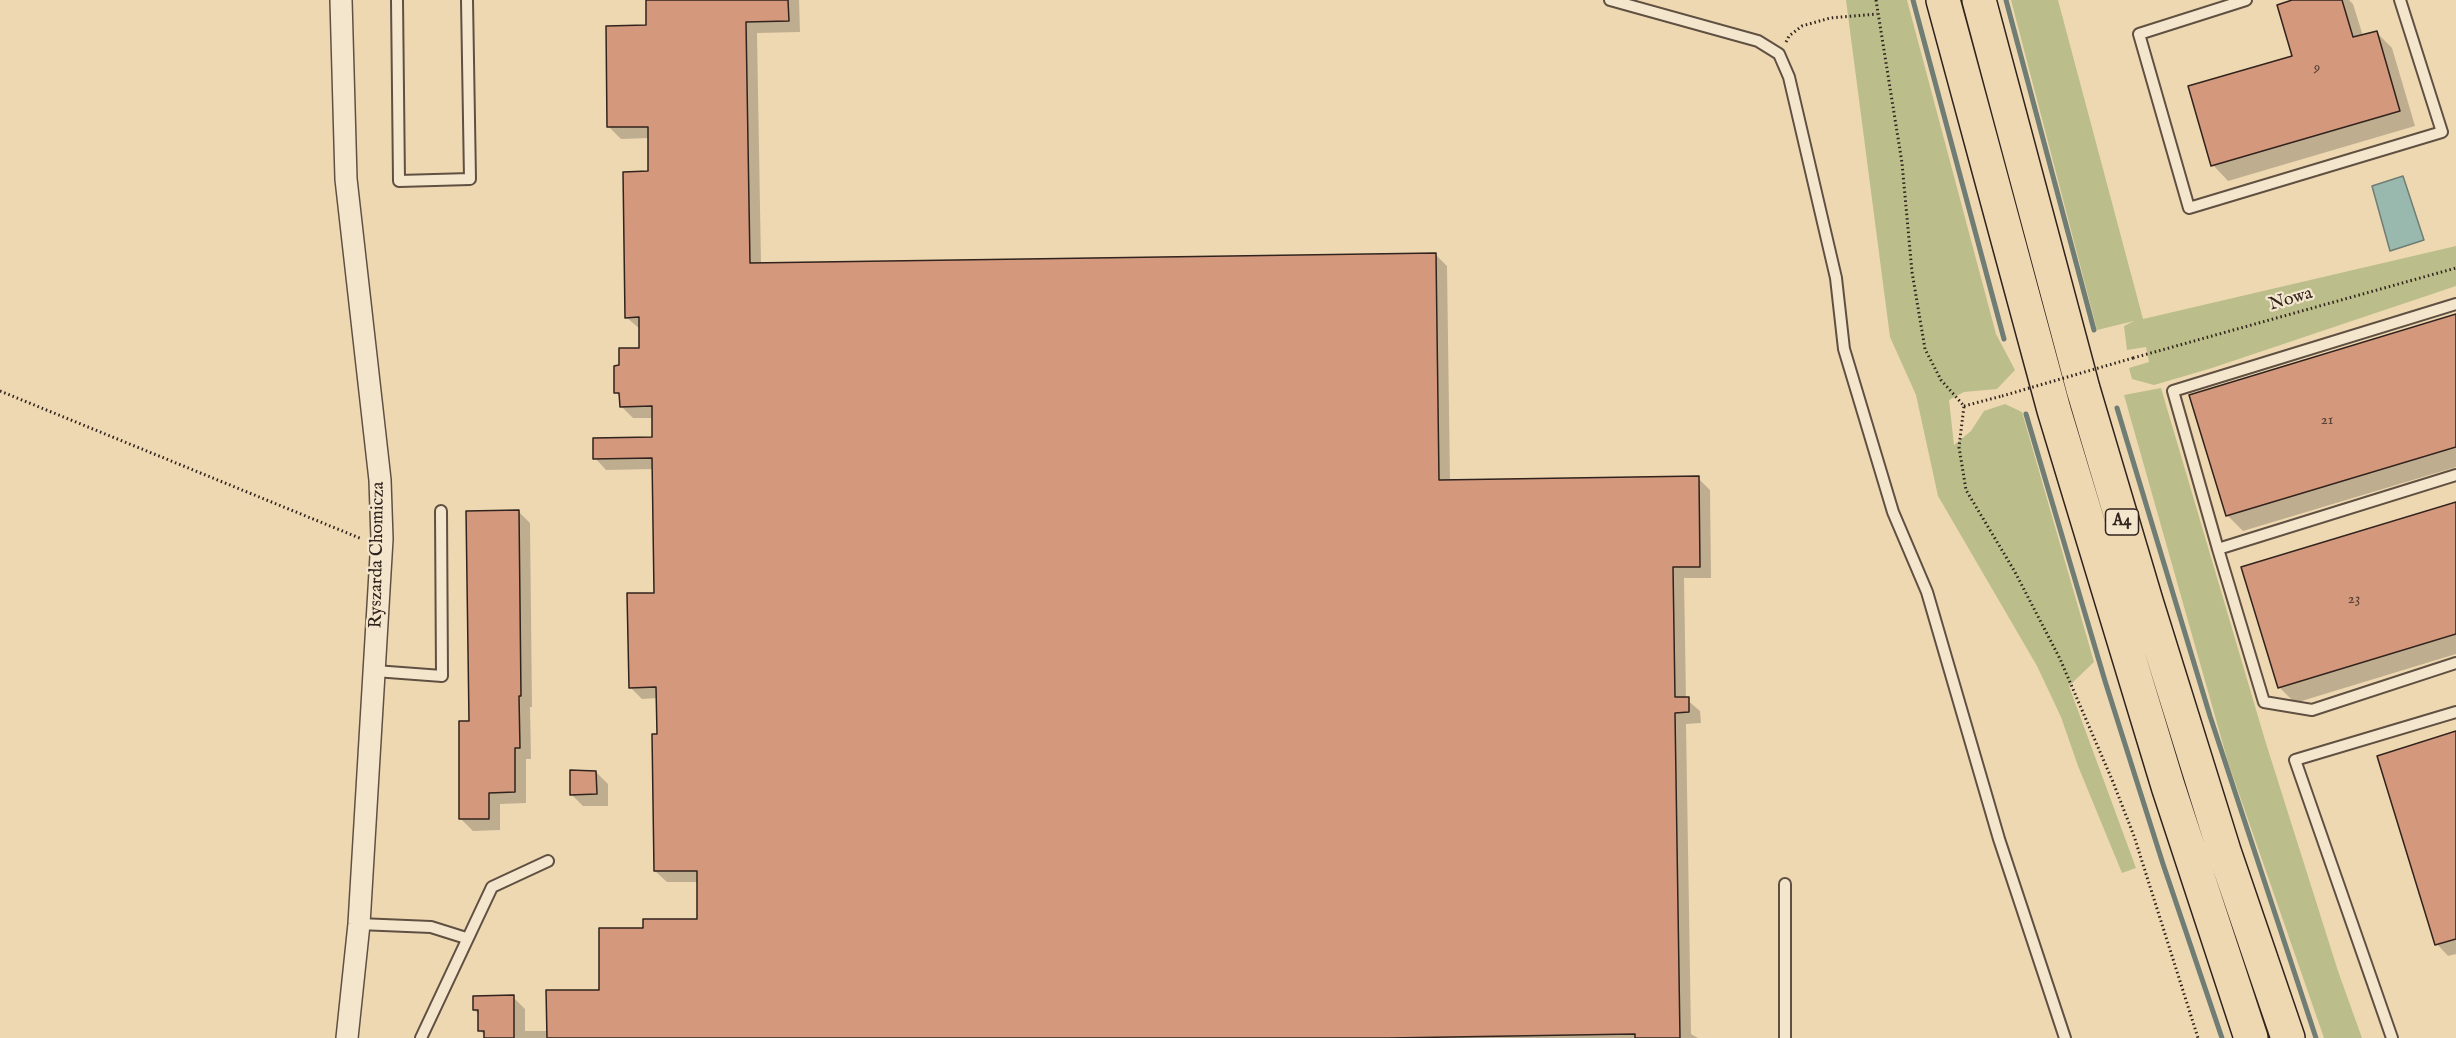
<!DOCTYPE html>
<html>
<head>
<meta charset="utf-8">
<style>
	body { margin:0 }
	canvas { display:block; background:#eed8b2 }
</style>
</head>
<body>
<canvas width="2456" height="1038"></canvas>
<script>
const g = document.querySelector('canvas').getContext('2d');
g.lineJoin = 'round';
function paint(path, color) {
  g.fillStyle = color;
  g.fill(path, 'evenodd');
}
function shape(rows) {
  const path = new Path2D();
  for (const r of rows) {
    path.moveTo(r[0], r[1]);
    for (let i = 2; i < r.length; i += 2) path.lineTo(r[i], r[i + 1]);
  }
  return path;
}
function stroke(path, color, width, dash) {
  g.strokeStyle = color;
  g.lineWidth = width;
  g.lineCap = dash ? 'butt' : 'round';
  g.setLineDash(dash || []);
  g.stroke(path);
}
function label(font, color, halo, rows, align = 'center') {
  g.font = font + ' "IM FELL English",serif';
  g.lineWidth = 4.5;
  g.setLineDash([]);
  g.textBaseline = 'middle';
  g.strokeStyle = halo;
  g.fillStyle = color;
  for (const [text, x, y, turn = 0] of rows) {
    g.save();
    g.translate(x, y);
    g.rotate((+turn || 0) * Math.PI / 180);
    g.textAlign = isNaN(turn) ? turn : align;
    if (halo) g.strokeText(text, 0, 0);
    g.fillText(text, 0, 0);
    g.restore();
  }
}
paint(shape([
	[1846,0,1907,0,1996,334,2015,370,1997,389,1964,392,1949,400,1954,445,1971,431,1984,411,2005,404,2022,412,2094,662,2069,686,2136,868,2122,873,2078,766,2061,717,2037,666,1938,496,1916,395,1890,337],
	[2011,0,2058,0,2143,319,2456,246,2456,286,2212,368,2154,385,2132,379,2129,368,2149,362,2146,347,2127,350,2124,326,2134,321,2097,330],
	[2161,388,2265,740,2338,971,2362,1038,2324,1038,2228,762,2124,395]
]), '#bbbe8a');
const water = shape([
	[2403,176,2424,240,2390,251,2372,186,2403,176]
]);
paint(water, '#99b9ae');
stroke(water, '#6f7d74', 1.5);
paint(shape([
	[647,0,799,0,800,32,757,33,761,264,1435,254,1447,266,1450,481,1698,478,1710,490,1711,578,1684,578,1686,699,1700,711,1701,723,1686,724,1691,1034,1698,1038,486,1038,480,1030,480,1015,474,1010,513,997,525,1009,525,1031,548,1031,600,992,645,929,699,920,698,882,667,882,655,871,658,698,642,699,630,687,656,594,654,469,606,470,595,458,654,439,653,418,633,418,621,406,621,398,616,392,621,367,641,350,640,329,626,317,650,173,649,138,621,139,609,127,648,26],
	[2298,0,2349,0,2353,4,2363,36,2376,32,2392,48,2415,126,2228,181,2213,165,2294,57],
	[2456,316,2456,467,2243,531,2227,515],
	[2456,504,2456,654,2295,703,2279,687],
	[518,511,530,523,532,707,530,707,531,759,526,759,526,803,500,804,500,830,473,831,461,819,471,722],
	[2456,733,2456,954,2448,956,2437,944],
	[596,772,608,784,608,806,583,806,571,794]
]), '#0003');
stroke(shape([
	[1913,0,2004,339],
	[2006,0,2094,330],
	[2117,408,2210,716,2316,1038],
	[2026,414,2105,681,2163,864,2222,1038]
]), '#6f7d74', 5);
const building = shape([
	[646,0,788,0,789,21,746,22,750,263,1436,253,1439,480,1699,476,1700,567,1673,567,1675,697,1689,697,1689,712,1675,713,1680,1038,1635,1038,1635,1034,1389,1038,547,1038,546,990,599,990,599,928,643,928,643,919,697,919,697,871,654,871,652,734,657,734,656,687,629,688,627,593,654,593,652,458,593,459,593,438,652,437,652,406,620,407,619,393,614,393,614,366,619,365,619,348,639,348,639,317,625,318,623,172,648,171,648,127,607,127,606,26,646,25,646,0],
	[2292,0,2342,0,2353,37,2377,31,2400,111,2211,166,2188,86,2292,56,2277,5,2292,0],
	[2456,314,2456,447,2226,516,2189,395,2456,314],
	[2456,502,2456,634,2278,688,2241,567,2456,502],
	[519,510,521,696,519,696,520,748,515,748,515,792,489,793,489,819,459,819,459,721,469,721,466,511,519,510],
	[2456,731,2456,939,2435,945,2377,756,2456,731],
	[570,770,596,771,597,794,570,795,570,770],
	[514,995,514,1038,484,1038,484,1031,478,1031,478,1010,473,1010,473,996,514,995]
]);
paint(building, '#d4987d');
stroke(building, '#31231d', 1.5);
const lane = shape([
	[397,0,399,181,470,179,467,0],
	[1610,0,1758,41,1779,54,1789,77,1836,278,1844,349,1893,512,1927,592,1999,839,2065,1038],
	[2246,0,2139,34,2189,208,2442,132,2400,0],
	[2456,475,2218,549,2264,702,2312,710,2456,663],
	[2218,549,2173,391,2456,304],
	[375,671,442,676,441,511],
	[1785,884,1785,1038],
	[359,924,431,927,466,938],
	[421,1038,492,887,548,861],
	[2392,1038,2295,760,2456,712]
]);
const street = shape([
	[341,0,346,179,380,480,382,539,359,924,347,1038]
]);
const highway = shape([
	[1943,0,2054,410,2168,786,2251,1038],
	[1979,0,2083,389,2146,601,2224,851,2288,1038]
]);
stroke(lane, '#605042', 14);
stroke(street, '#605042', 24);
stroke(highway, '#31231d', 36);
stroke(shape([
	[1876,0,1902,163,1912,272,1925,349,1941,380,1964,406,1959,447,1966,490,2015,572,2060,659,2113,782,2134,836,2198,1038],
	[1786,42,1789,36,1802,26,1830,18,1877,14],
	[2133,358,2456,268],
	[0,391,362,539],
	[1964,406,2002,396]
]), '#31231d', 3, [1.5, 3]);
stroke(lane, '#f4e6cd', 10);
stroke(street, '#f4e6cd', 21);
stroke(highway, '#eed8b2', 33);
stroke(shape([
	[2002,396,2133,358]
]), '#31231d', 3, [1.5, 3]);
label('15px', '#5a4035', null, [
	["9",2317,69],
	["21",2327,421],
	["23",2354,600]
]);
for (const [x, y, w] of [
	[2122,522,33]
]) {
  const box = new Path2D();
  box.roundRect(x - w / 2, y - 13, w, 26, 4.5);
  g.fillStyle = '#f4e6cd';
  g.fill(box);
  stroke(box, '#31231d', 1.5);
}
label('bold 16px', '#31231d', null, [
	["A4",2122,522]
]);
label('18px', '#31231d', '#f4e6cd', [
	["Nowa",2291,300,-16],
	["Ryszarda Chomicza",378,555,-89]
]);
</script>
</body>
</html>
